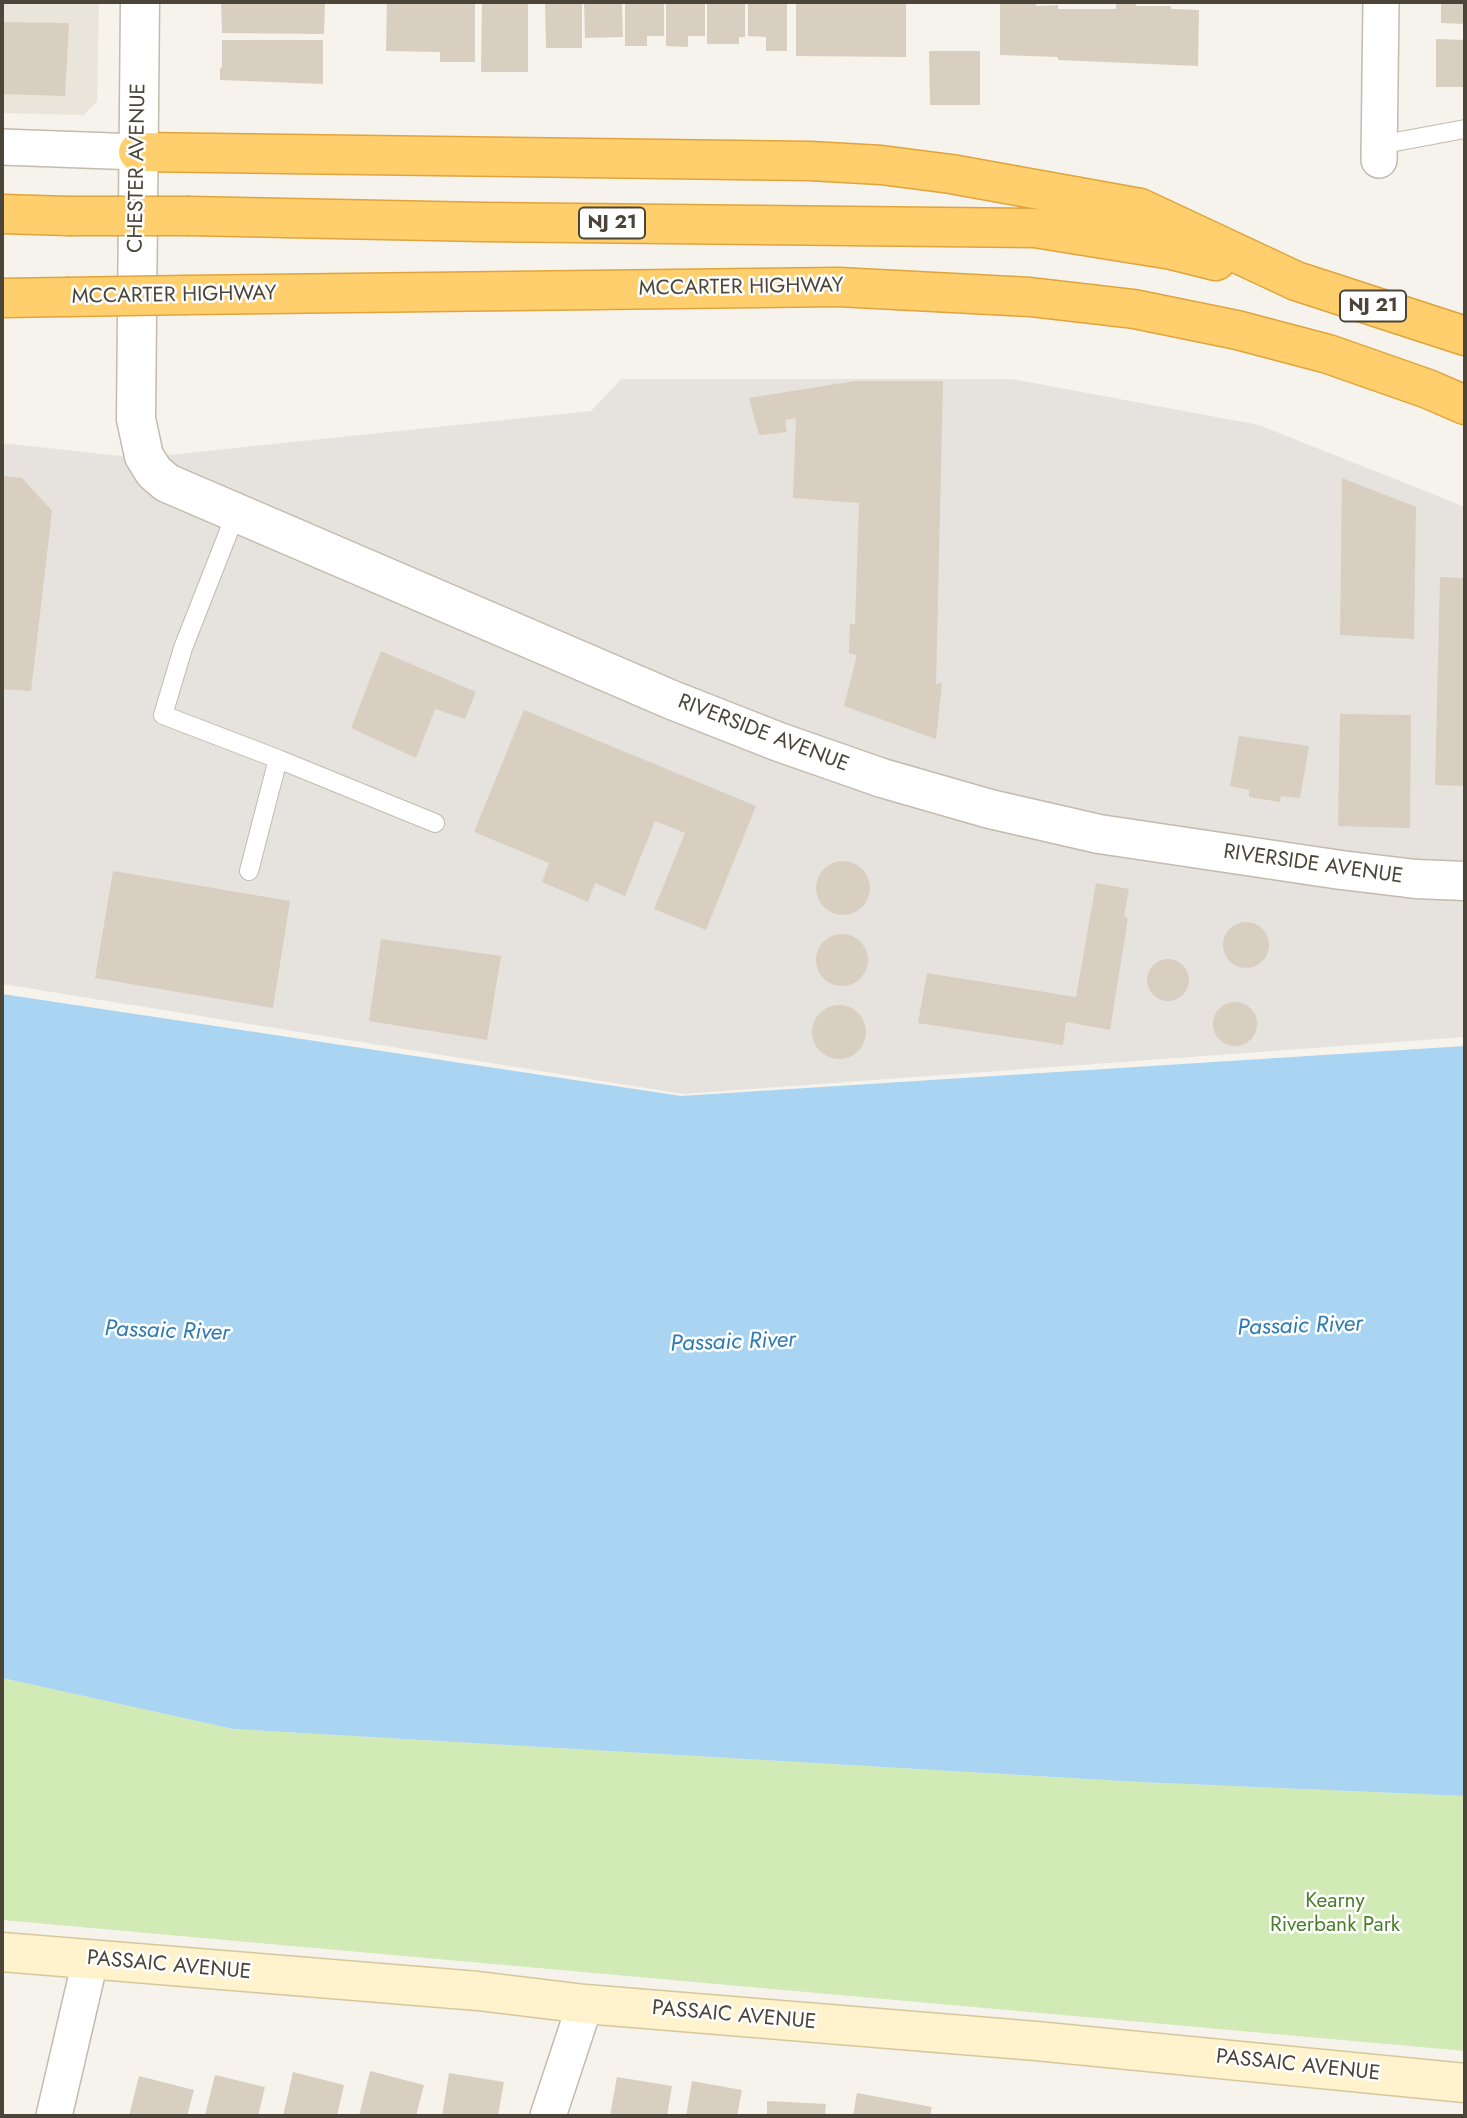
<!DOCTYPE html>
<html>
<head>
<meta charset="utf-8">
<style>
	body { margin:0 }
	#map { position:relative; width:1467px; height:2118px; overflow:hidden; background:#f6f3ec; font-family:Jost,sans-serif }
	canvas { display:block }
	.frame { position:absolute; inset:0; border:4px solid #4b4439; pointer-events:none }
</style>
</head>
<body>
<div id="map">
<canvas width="1467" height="2118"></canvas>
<div class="frame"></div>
</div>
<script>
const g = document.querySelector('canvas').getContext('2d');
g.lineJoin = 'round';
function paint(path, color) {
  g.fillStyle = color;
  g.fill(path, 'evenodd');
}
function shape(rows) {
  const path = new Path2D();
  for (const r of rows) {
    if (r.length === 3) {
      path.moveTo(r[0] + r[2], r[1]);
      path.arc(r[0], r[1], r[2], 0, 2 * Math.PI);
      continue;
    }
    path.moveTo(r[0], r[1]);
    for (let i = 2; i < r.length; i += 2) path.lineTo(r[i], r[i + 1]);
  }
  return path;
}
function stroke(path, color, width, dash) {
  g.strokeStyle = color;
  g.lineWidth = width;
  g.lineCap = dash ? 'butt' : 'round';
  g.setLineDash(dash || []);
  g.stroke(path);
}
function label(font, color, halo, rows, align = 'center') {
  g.font = font + ' Jost,sans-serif';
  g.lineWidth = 5;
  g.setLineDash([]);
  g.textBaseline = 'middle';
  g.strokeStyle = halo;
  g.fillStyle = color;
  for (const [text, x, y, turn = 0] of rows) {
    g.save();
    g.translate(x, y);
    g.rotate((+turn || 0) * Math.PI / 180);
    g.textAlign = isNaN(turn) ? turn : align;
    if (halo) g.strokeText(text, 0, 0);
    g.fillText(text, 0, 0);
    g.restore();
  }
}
paint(shape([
	[2,2,99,2,97,101,84,115,2,113]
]), '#eae5da');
paint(shape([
	[621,379,1012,379,1259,425,1465,507,1465,1037,683,1094,2,984,2,443,139,458,591,411]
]), '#e6e2dd');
paint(shape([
	[2,1678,233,1729,1139,1782,1465,1796,1465,2051,2,1920]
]), '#d2eab5');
paint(shape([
	[2,994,681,1096,1465,1046,1465,1796,1139,1782,233,1729,2,1678]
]), '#a9d4f2');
paint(shape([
	[221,2,325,2,324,34,222,33],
	[387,2,475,2,475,62,440,62,440,52,386,51],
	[482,2,528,2,528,72,481,72],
	[545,2,582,2,582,48,546,48],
	[584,2,622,2,623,37,585,38],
	[625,2,664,2,664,36,647,36,647,46,625,46],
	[666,2,705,2,705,36,688,36,688,47,666,46],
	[707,2,745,2,745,37,739,37,739,44,707,44],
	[748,2,787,2,787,51,766,51,766,37,748,36],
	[796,2,906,2,906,57,796,56],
	[1000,2,1036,2,1036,6,1058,5,1058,9,1116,9,1116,3,1136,3,1136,6,1171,6,1171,9,1199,10,1198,66,1058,60,1058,57,1000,55],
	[1441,2,1465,2,1465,24,1441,23],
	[2,22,69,23,65,96,2,94],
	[1436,39,1465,40,1465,87,1436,87],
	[222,40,323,40,323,84,220,80,220,68,222,67],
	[929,51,980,51,980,105,930,105],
	[855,381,943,381,936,684,942,683,936,739,844,706,857,655,849,653,850,623,855,625,859,503,793,498,796,418,785,420,787,432,759,435,749,398],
	[2,476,22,478,52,511,31,691,2,689],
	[1342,478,1416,507,1414,639,1340,635],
	[1440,577,1465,578,1465,786,1435,785],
	[381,651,476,692,465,719,435,709,416,758,351,728],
	[524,710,756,806,706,930,654,909,685,833,655,821,625,896,595,883,588,902,542,882,549,863,474,832],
	[1340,714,1411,715,1410,828,1338,826],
	[1239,736,1309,746,1300,798,1281,796,1280,802,1249,797,1249,790,1230,786],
	[843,888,27],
	[113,871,290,901,273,1008,95,978],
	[1096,883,1129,889,1124,916,1128,918,1110,1030,1066,1022,1063,1045,918,1023,927,973,1076,997],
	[1246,945,23],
	[842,960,26],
	[381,939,501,956,487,1040,369,1021],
	[1168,980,21],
	[1235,1024,22],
	[839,1032,27],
	[370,2071,424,2085,416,2116,359,2116],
	[293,2072,344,2085,337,2116,283,2116],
	[449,2073,504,2082,498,2116,442,2116],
	[215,2075,265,2087,258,2116,205,2115],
	[139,2076,194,2090,187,2116,129,2116],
	[617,2077,672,2086,667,2116,610,2116],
	[692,2081,742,2090,737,2116,686,2116],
	[857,2093,932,2107,930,2116,853,2116],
	[767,2101,826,2104,825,2116,767,2116]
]), '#d8cfc1');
const service = shape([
	[1379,145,1465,129],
	[236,513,183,648,163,715,278,759,249,871],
	[278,759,435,823]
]);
const minor = shape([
	[2,147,138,152],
	[1379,160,1381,2],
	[54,2116,87,1974,93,1959],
	[548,2116,585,2004]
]);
const tertiary = shape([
	[140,2,136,419,144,456,154,472,167,483,672,700,779,742,882,778,990,809,1099,834,1341,870,1416,879,1465,881]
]);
const secondary = shape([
	[2,1952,478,1991,585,2004,1036,2041,1465,2083]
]);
const motorway = shape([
	[138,152,810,161,881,165,951,174,1140,208,1296,281,1465,336],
	[2,214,68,216],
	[189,216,482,222,1035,228,1172,250,1216,261],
	[187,295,838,287,1030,297,1134,309,1237,330,1328,354,1428,389,1465,405],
	[2,298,67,297]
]);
stroke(service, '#c2bbae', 20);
stroke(minor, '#c2bbae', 38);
stroke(tertiary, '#c2bbae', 41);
stroke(secondary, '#d6c79b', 41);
stroke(motorway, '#e0a43c', 41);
stroke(service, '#fff', 18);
stroke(minor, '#fff', 35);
stroke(tertiary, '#fff', 38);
stroke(secondary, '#fff3cd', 38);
stroke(motorway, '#ffcf6e', 38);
const motorwayBridge = shape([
	[68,216,189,216],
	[67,297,187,295]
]);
stroke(motorwayBridge, '#e0a43c', 41, []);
stroke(motorwayBridge, '#ffcf6e', 38);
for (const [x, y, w] of [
	[612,223,66],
	[1373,306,66]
]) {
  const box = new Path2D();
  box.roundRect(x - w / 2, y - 15.5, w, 31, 5);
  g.fillStyle = '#fff';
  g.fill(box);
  stroke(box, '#4b4439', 2);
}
label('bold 19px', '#4b4439', null, [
	["NJ 21",612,223],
	["NJ 21",1373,306]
]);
label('21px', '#4b4439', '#fff', [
	["CHESTER AVENUE",138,168,-89],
	["MCCARTER HIGHWAY",741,288,-1],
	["MCCARTER HIGHWAY",174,296,-1],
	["RIVERSIDE AVENUE",763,734,21],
	["RIVERSIDE AVENUE",1313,865,8],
	["PASSAIC AVENUE",169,1966,5],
	["PASSAIC AVENUE",734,2016,5],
	["PASSAIC AVENUE",1298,2066,6]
]);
label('21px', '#4a7f2a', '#fff', [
	["Kearny",1335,1902],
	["Riverbank Park",1335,1926]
]);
label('italic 23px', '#2e7ab2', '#fff', [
	["Passaic River",1300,1327,-2],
	["Passaic River",167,1332,2],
	["Passaic River",733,1343,-2]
]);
</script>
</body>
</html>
